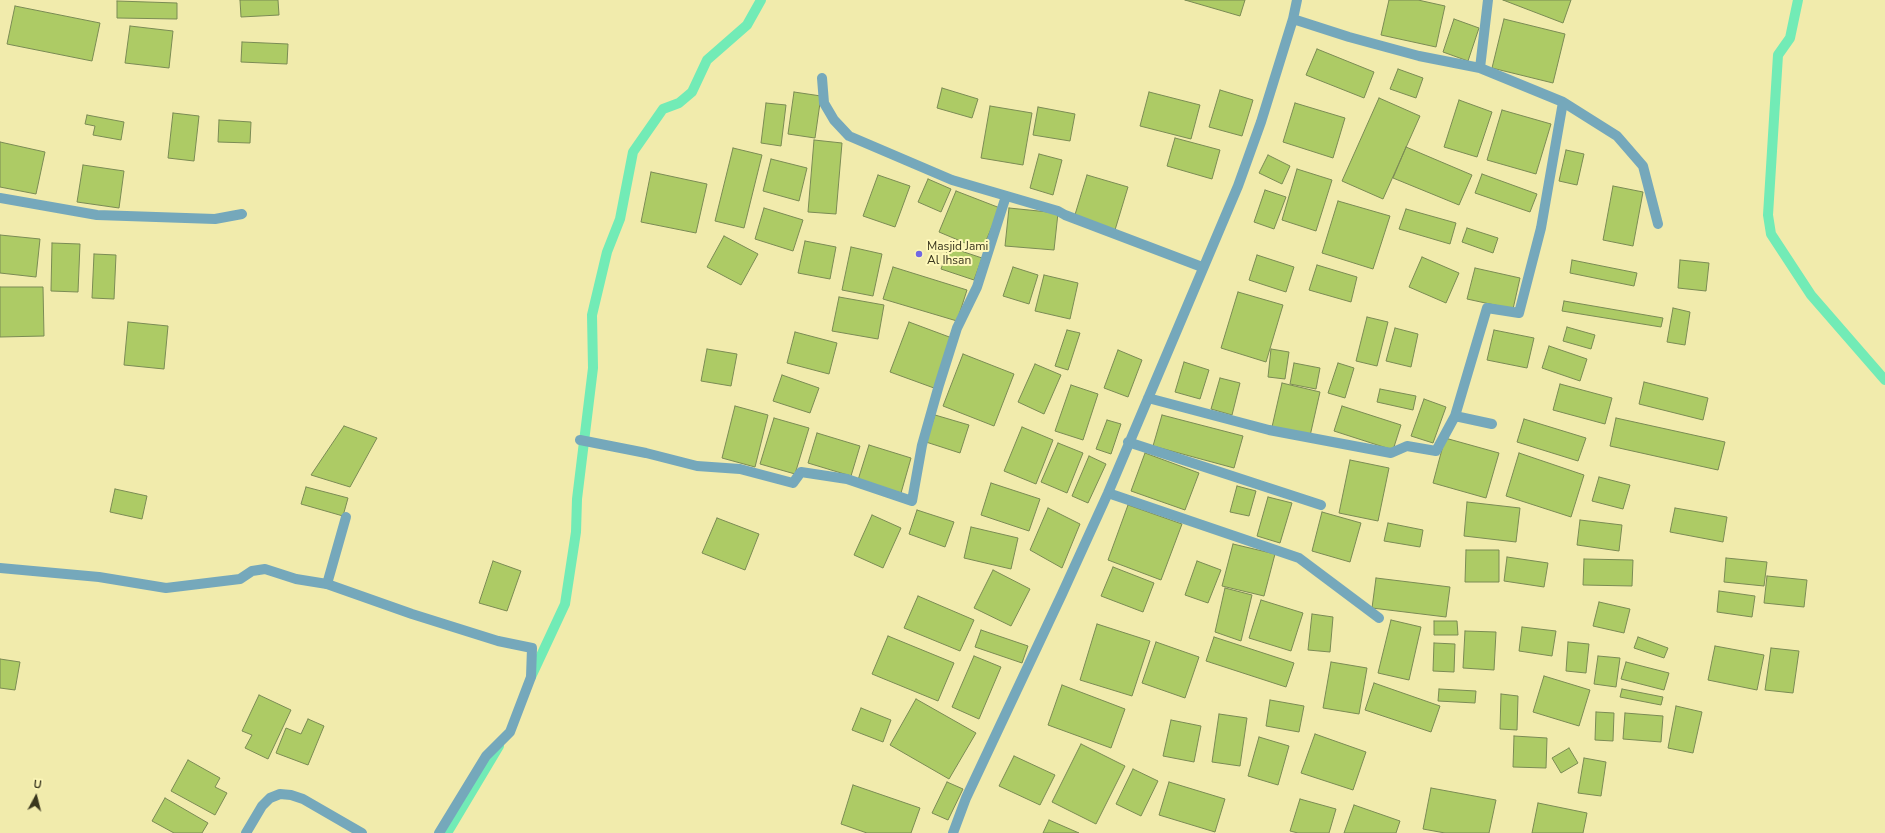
<!DOCTYPE html>
<html>
<head>
<meta charset="utf-8">
<style>
	body { margin:0 }
	#map { position:relative; width:1885px; height:833px; overflow:hidden; background:#f1ebac; font-family:"Nunito Sans",sans-serif }
	canvas { display:block }
	.north { position:absolute; left:16px; top:777px; width:40px; height:40px; -webkit-text-stroke:3px #fef8b9; paint-order:stroke; rotate:7deg; font-size:11px; font-weight:700; line-height:16px; text-align:center; color:#39361e }
	.north::after { content:''; display:block; margin:auto; width:14px; height:18px; background:#39361e; clip-path:polygon(50% 0,100% 100%,50% 72%,0 100%) }
</style>
</head>
<body>
<div id="map">
<canvas width="1885" height="833"></canvas>
<div class="north">U</div>
</div>
<script>
const g = document.querySelector('canvas').getContext('2d');
g.lineJoin = 'round';
function shape(rows) {
  const path = new Path2D();
  for (const r of rows) {
    path.moveTo(r[0], r[1]);
    for (let i = 2; i < r.length; i += 2) path.lineTo(r[i], r[i + 1]);
  }
  return path;
}
function stroke(path, color, width, dash) {
  g.strokeStyle = color;
  g.lineWidth = width;
  g.lineCap = dash ? 'butt' : 'round';
  g.setLineDash(dash || []);
  g.stroke(path);
}
function paint(path, color) {
  g.fillStyle = color;
  g.fill(path, 'evenodd');
}
function label(font, color, halo, rows, align = 'center') {
  g.font = font + ' "Nunito Sans",sans-serif';
  g.lineWidth = 4;
  g.setLineDash([]);
  g.textBaseline = 'middle';
  g.strokeStyle = halo;
  g.fillStyle = color;
  for (const [text, x, y, turn = 0] of rows) {
    g.save();
    g.translate(x, y);
    g.rotate((+turn || 0) * Math.PI / 180);
    g.textAlign = isNaN(turn) ? turn : align;
    if (halo) g.strokeText(text, 0, 0);
    g.fillText(text, 0, 0);
    g.restore();
  }
}
stroke(shape([
	[1798,0,1790,38,1778,55,1768,215,1771,234,1811,295,1885,380],
	[531,677,565,604,576,532,577,499,593,368,592,315,607,252,620,219,633,152,663,109,679,103,692,92,707,60,747,25,761,0],
	[447,833,499,746]
]), '#72ebb6', 10);
const building = shape([
	[240,0,278,0,279,15,241,17,240,0],
	[1185,0,1245,0,1240,16,1185,0],
	[1389,0,1418,0,1445,6,1436,47,1381,35,1389,0],
	[1503,0,1571,0,1563,23,1503,0],
	[117,1,177,3,177,19,117,18,117,1],
	[15,6,100,23,92,61,7,44,15,6],
	[1454,19,1479,28,1468,61,1443,52,1454,19],
	[1504,19,1565,34,1553,83,1492,68,1504,19],
	[130,26,173,31,169,68,125,63,130,26],
	[242,42,288,44,287,64,241,62,242,42],
	[1317,49,1374,72,1364,98,1306,75,1317,49],
	[1398,69,1423,78,1416,98,1390,89,1398,69],
	[942,88,978,99,972,118,937,108,942,88],
	[1220,90,1253,100,1242,136,1209,127,1220,90],
	[794,92,821,96,815,138,788,134,794,92],
	[1149,92,1200,105,1191,139,1140,126,1149,92],
	[1379,98,1420,116,1383,199,1342,181,1379,98],
	[1459,100,1492,112,1477,157,1444,147,1459,100],
	[766,103,786,105,781,146,761,143,766,103],
	[1295,103,1345,118,1333,158,1283,142,1295,103],
	[990,106,1032,113,1023,165,981,158,990,106],
	[1038,107,1075,114,1070,141,1033,135,1038,107],
	[1502,110,1551,124,1536,174,1487,160,1502,110],
	[173,113,199,116,194,161,168,158,173,113],
	[87,115,124,122,121,140,93,135,95,126,85,124,87,115],
	[219,120,251,122,250,143,218,142,219,120],
	[1175,138,1220,150,1212,179,1167,166,1175,138],
	[814,140,842,143,836,214,808,212,814,140],
	[0,142,45,152,36,194,0,187,0,142],
	[1406,147,1472,175,1459,205,1393,178,1406,147],
	[733,148,762,155,744,228,715,221,733,148],
	[1566,150,1584,154,1577,185,1559,181,1566,150],
	[1039,154,1062,160,1053,195,1030,188,1039,154],
	[1268,155,1290,166,1282,184,1259,173,1268,155],
	[771,159,807,168,799,201,763,191,771,159],
	[83,165,124,171,119,208,77,202,83,165],
	[1297,169,1332,180,1316,231,1282,220,1297,169],
	[651,172,707,184,696,233,641,222,651,172],
	[1482,174,1537,194,1530,212,1475,193,1482,174],
	[878,175,910,186,895,227,863,216,878,175],
	[1087,175,1128,187,1115,230,1074,218,1087,175],
	[928,179,951,189,941,212,918,202,928,179],
	[1613,186,1643,192,1633,246,1603,240,1613,186],
	[1265,190,1286,197,1274,229,1254,222,1265,190],
	[956,191,1000,208,982,250,939,232,956,191],
	[1338,201,1390,216,1373,269,1322,253,1338,201],
	[764,208,803,220,793,251,755,239,764,208],
	[1009,208,1058,213,1054,250,1005,246,1009,208],
	[1406,209,1456,223,1450,244,1399,229,1406,209],
	[1467,228,1498,238,1493,253,1462,242,1467,228],
	[0,235,40,239,36,277,0,273,0,235],
	[724,236,758,254,741,285,707,267,724,236],
	[805,241,836,247,830,279,798,273,805,241],
	[52,243,80,244,78,292,51,291,52,243],
	[851,247,882,254,873,296,842,290,851,247],
	[949,247,982,258,974,280,941,269,949,247],
	[94,254,116,255,114,299,92,298,94,254],
	[1257,255,1294,267,1286,292,1249,280,1257,255],
	[1422,257,1459,273,1446,303,1409,287,1422,257],
	[1572,260,1637,273,1634,286,1570,273,1572,260],
	[1680,260,1709,263,1706,291,1678,288,1680,260],
	[1317,265,1357,277,1351,302,1309,290,1317,265],
	[893,267,967,290,957,321,883,299,893,267],
	[1013,267,1038,275,1029,304,1003,296,1013,267],
	[1475,268,1520,278,1513,309,1467,299,1475,268],
	[1044,275,1078,283,1070,319,1035,311,1044,275],
	[0,287,43,287,44,336,0,337,0,287],
	[1238,292,1283,305,1266,362,1221,348,1238,292],
	[839,297,884,305,878,339,832,331,839,297],
	[1564,301,1663,318,1661,327,1562,311,1564,301],
	[1673,308,1690,312,1685,345,1667,342,1673,308],
	[1367,317,1388,322,1377,366,1356,361,1367,317],
	[128,322,168,326,164,369,124,365,128,322],
	[909,322,952,338,934,388,890,372,909,322],
	[1567,327,1595,335,1591,349,1563,341,1567,327],
	[1395,328,1418,334,1411,367,1386,361,1395,328],
	[1067,330,1080,333,1068,370,1055,366,1067,330],
	[1494,330,1534,338,1527,368,1487,360,1494,330],
	[795,332,837,343,829,374,787,363,795,332],
	[1549,346,1587,359,1580,381,1542,368,1549,346],
	[707,349,737,354,731,386,701,381,707,349],
	[1271,349,1289,352,1285,379,1268,377,1271,349],
	[1118,350,1142,360,1128,397,1104,388,1118,350],
	[963,354,1014,374,994,426,943,406,963,354],
	[1184,362,1209,370,1200,399,1175,392,1184,362],
	[1294,363,1320,368,1316,389,1290,384,1294,363],
	[1338,363,1354,368,1345,398,1328,393,1338,363],
	[1035,364,1061,375,1044,414,1018,402,1035,364],
	[782,375,819,388,810,413,773,401,782,375],
	[1220,378,1240,383,1232,415,1211,409,1220,378],
	[1644,382,1708,398,1703,420,1639,404,1644,382],
	[1282,383,1320,392,1310,436,1272,427,1282,383],
	[1560,384,1612,398,1605,424,1553,410,1560,384],
	[1071,385,1098,394,1083,440,1055,431,1071,385],
	[1380,389,1416,396,1413,410,1377,402,1380,389],
	[1424,399,1446,407,1433,443,1411,436,1424,399],
	[735,406,768,415,755,467,722,458,735,406],
	[1342,406,1401,425,1393,450,1334,431,1342,406],
	[935,415,969,425,960,453,926,442,935,415],
	[1162,415,1243,436,1234,468,1153,446,1162,415],
	[774,418,809,428,795,474,760,464,774,418],
	[1616,418,1725,442,1718,470,1610,446,1616,418],
	[1524,419,1586,438,1578,461,1517,442,1524,419],
	[1107,420,1121,424,1111,454,1096,449,1107,420],
	[344,426,377,438,350,487,311,475,344,426],
	[1022,427,1053,440,1036,484,1004,471,1022,427],
	[817,433,860,446,851,476,808,463,817,433],
	[1445,438,1499,453,1486,498,1433,483,1445,438],
	[1058,443,1083,453,1067,493,1041,482,1058,443],
	[869,445,911,458,901,493,858,480,869,445],
	[1145,453,1199,473,1185,510,1131,491,1145,453],
	[1519,453,1584,475,1571,517,1506,496,1519,453],
	[1089,456,1106,464,1088,503,1072,496,1089,456],
	[1350,460,1389,468,1378,521,1339,513,1350,460],
	[1599,477,1630,485,1623,509,1592,501,1599,477],
	[991,483,1040,499,1029,531,981,515,991,483],
	[1237,486,1256,491,1249,516,1230,512,1237,486],
	[306,487,348,498,343,516,301,504,306,487],
	[115,489,147,496,142,519,110,512,115,489],
	[1268,497,1292,503,1280,543,1257,536,1268,497],
	[1467,502,1520,508,1516,542,1464,536,1467,502],
	[1128,505,1182,524,1161,580,1108,560,1128,505],
	[1048,508,1080,524,1062,568,1030,550,1048,508],
	[1675,508,1727,517,1723,542,1670,532,1675,508],
	[917,510,954,522,945,547,909,534,917,510],
	[1322,512,1361,523,1350,562,1312,551,1322,512],
	[872,515,901,528,883,568,854,555,872,515],
	[717,518,759,534,745,570,702,553,717,518],
	[1580,520,1622,525,1619,551,1577,545,1580,520],
	[1388,523,1423,530,1420,547,1384,541,1388,523],
	[971,527,1018,538,1011,569,964,558,971,527],
	[1233,544,1275,554,1264,596,1222,586,1233,544],
	[1466,550,1499,550,1499,582,1465,582,1466,550],
	[1507,557,1548,563,1544,587,1504,581,1507,557],
	[1726,558,1767,562,1764,586,1724,582,1726,558],
	[1584,559,1633,560,1632,586,1583,585,1584,559],
	[493,561,521,571,507,611,479,603,493,561],
	[1197,561,1221,570,1208,603,1185,595,1197,561],
	[1113,567,1154,583,1143,612,1101,596,1113,567],
	[993,570,1030,589,1011,626,974,608,993,570],
	[1767,576,1807,580,1804,607,1764,603,1767,576],
	[1376,578,1450,587,1446,617,1372,608,1376,578],
	[1225,588,1252,595,1241,641,1215,632,1225,588],
	[1719,591,1755,596,1752,617,1717,612,1719,591],
	[918,596,974,620,960,651,904,628,918,596],
	[1261,600,1303,613,1291,651,1249,638,1261,600],
	[1599,602,1630,609,1624,633,1593,626,1599,602],
	[1312,614,1333,617,1330,652,1308,650,1312,614],
	[1391,620,1421,627,1409,680,1378,673,1391,620],
	[1434,621,1457,621,1458,635,1434,635,1434,621],
	[1097,624,1150,641,1132,696,1080,680,1097,624],
	[1522,627,1556,631,1552,656,1519,651,1522,627],
	[981,630,1028,646,1022,663,975,647,981,630],
	[1465,631,1496,632,1494,670,1463,668,1465,631],
	[888,636,954,663,938,701,872,674,888,636],
	[1214,637,1294,663,1286,687,1206,661,1214,637],
	[1638,637,1668,648,1664,658,1634,648,1638,637],
	[1156,642,1199,657,1185,698,1142,683,1156,642],
	[1568,642,1589,644,1586,673,1566,671,1568,642],
	[1434,643,1455,644,1454,672,1433,671,1434,643],
	[1715,646,1764,655,1757,690,1708,680,1715,646],
	[1771,648,1799,651,1793,693,1765,690,1771,648],
	[974,656,1001,667,979,719,952,707,974,656],
	[1598,656,1620,658,1616,687,1594,684,1598,656],
	[0,659,20,662,15,690,0,688,0,659],
	[1331,662,1367,668,1359,714,1323,708,1331,662],
	[1626,662,1669,673,1664,690,1621,679,1626,662],
	[1544,676,1590,690,1579,726,1533,712,1544,676],
	[1374,683,1440,706,1431,732,1365,710,1374,683],
	[1062,685,1125,709,1111,748,1048,725,1062,685],
	[1439,689,1476,691,1475,703,1438,701,1439,689],
	[1622,689,1663,697,1661,705,1620,697,1622,689],
	[1501,694,1518,696,1517,730,1500,729,1501,694],
	[259,695,291,710,268,759,245,748,252,735,242,731,259,695],
	[916,699,976,733,949,779,890,745,916,699],
	[1270,700,1304,706,1299,732,1266,726,1270,700],
	[1676,706,1702,712,1693,753,1668,748,1676,706],
	[861,708,891,720,883,742,852,730,861,708],
	[1596,712,1614,713,1613,741,1595,740,1596,712],
	[1625,713,1663,716,1661,742,1623,739,1625,713],
	[1219,714,1247,718,1240,766,1212,762,1219,714],
	[308,719,324,726,308,765,276,753,286,728,301,734,308,719],
	[1171,720,1201,726,1194,762,1163,756,1171,720],
	[1315,734,1366,752,1353,790,1301,773,1315,734],
	[1514,736,1547,738,1546,768,1513,767,1514,736],
	[1259,737,1289,746,1278,785,1248,776,1259,737],
	[1081,744,1125,766,1096,824,1052,802,1081,744],
	[1569,748,1578,763,1561,773,1552,758,1569,748],
	[1014,756,1055,775,1040,805,999,786,1014,756],
	[1584,758,1606,762,1601,796,1578,793,1584,758],
	[188,760,220,778,215,787,227,793,215,815,171,791,188,760],
	[1133,769,1158,781,1141,816,1116,804,1133,769],
	[947,782,963,789,948,820,932,813,947,782],
	[1169,782,1225,799,1215,832,1159,815,1169,782],
	[853,785,920,808,911,833,867,833,841,824,853,785],
	[1431,788,1496,800,1489,833,1445,833,1423,829,1431,788],
	[165,798,208,823,202,833,174,833,152,821,165,798],
	[1300,799,1336,809,1329,833,1298,833,1290,831,1300,799],
	[1538,803,1587,813,1583,833,1532,833,1538,803],
	[1354,805,1400,821,1396,833,1344,833,1354,805],
	[1049,820,1079,833,1043,833,1049,820]
]);
paint(building, '#adcb65');
stroke(building, '#7a8b54', 1);
stroke(shape([
	[327,584,346,517]
]), '#75a8bb', 10);
stroke(shape([
	[1293,19,1349,37,1419,56,1480,68,1563,102,1617,136,1643,166,1658,224],
	[1480,68,1488,0],
	[822,78,824,103,834,120,849,136,952,180,1058,211,1065,215,1202,267],
	[0,198,97,215,215,219,242,214],
	[1148,398,1269,430,1391,453,1407,446,1436,451,1455,416,1492,424],
	[1455,416,1487,308,1519,313,1541,228,1563,102],
	[580,440,646,453,697,466,740,469,793,483,801,472,847,479,912,501,922,445,939,385,957,328,977,287,1006,196],
	[1128,442,1321,505],
	[1108,493,1299,558,1379,618],
	[0,568,99,577,166,588,240,579,252,571,265,569,296,579,327,584,412,614,498,641,532,648,531,677,510,732,486,756,439,833],
	[246,833,262,806,270,798,280,794,291,795,303,799,362,833],
	[953,833,966,798,1062,594,1108,493,1238,186,1261,122,1293,19,1297,0]
]), '#75a8bb', 10);
for (const [x, y, r, color] of [
	[919,254,4,"#7168e2"]
]) {
  const dot = new Path2D();
  dot.arc(x, y, r, 0, 2 * Math.PI);
  g.fillStyle = color;
  g.fill(dot);
  stroke(dot, '#fef8b9', 1.5);
}
label('12px', '#39361e', '#fef8b9', [
	["Masjid Jami",927,247],
	["Al Ihsan",927,261]
], 'left');
</script>
</body>
</html>
